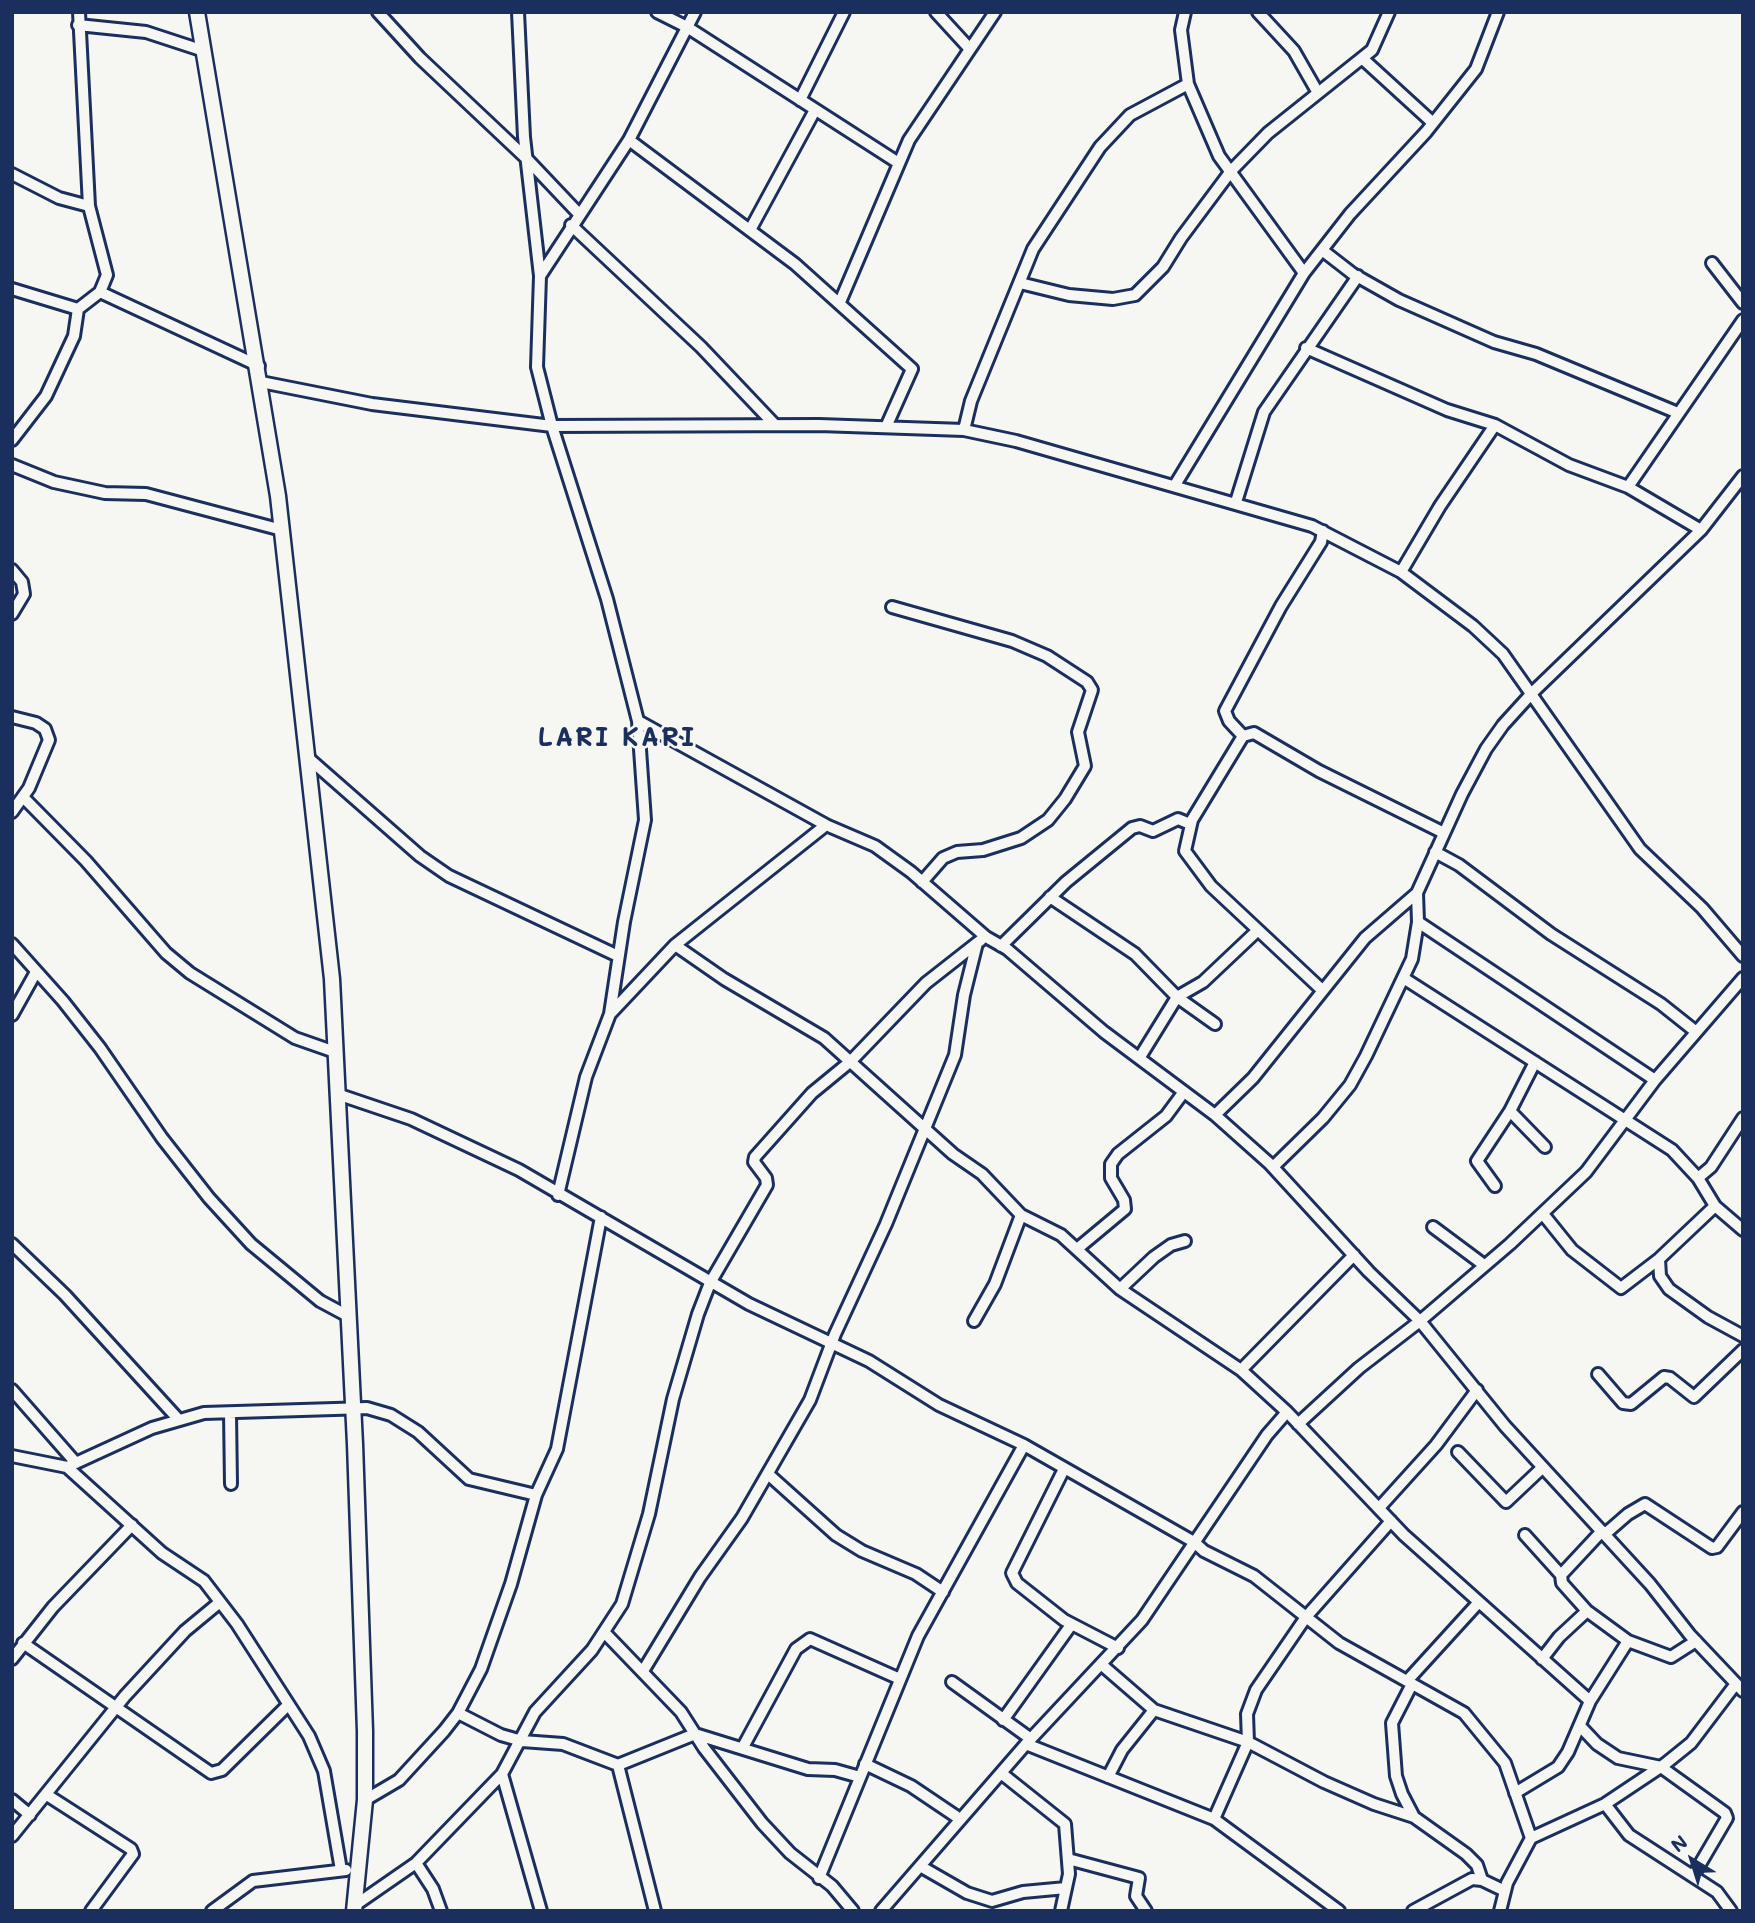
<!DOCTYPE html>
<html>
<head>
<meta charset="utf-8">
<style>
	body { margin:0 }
	#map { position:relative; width:1755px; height:1923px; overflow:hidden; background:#f6f6f2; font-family:Mali,sans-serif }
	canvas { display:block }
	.frame { position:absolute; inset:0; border:14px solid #1b2f5e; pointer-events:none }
	.north { position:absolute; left:1657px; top:1825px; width:70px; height:70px; -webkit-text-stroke:5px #f6f6f2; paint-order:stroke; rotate:322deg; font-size:19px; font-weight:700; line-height:28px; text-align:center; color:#1b2f5e }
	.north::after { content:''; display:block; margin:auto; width:24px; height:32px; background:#1b2f5e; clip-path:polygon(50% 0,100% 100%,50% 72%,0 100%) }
</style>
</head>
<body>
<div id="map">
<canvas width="1755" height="1923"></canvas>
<div class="frame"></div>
<div class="north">N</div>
</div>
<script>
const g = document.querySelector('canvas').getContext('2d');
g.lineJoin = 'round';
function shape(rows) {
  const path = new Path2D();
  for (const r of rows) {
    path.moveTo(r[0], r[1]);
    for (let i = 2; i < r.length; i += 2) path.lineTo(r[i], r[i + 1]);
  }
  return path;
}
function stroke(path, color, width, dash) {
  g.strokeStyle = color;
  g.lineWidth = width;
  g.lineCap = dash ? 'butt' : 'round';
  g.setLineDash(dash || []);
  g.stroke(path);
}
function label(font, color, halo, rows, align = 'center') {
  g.font = font + ' Mali,sans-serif';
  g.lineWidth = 5;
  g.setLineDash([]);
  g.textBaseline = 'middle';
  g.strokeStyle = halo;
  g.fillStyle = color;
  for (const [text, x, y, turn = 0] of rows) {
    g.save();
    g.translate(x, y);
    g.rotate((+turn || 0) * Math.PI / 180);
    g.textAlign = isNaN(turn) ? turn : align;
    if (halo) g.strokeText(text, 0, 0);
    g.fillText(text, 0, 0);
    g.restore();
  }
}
const minor = shape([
	[378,12,420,58,526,158,579,214],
	[518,12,524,137,540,276,537,367,552,426,607,599,638,721,645,820,624,922,610,1014,586,1077,558,1195],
	[657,12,687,27,897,162],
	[936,12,969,48],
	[1185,12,1181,30,1188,84,1219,156,1304,273],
	[1258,12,1294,51,1318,93],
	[78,25,146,32,204,51],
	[1363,59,1433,123],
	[800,100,844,12],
	[629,140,795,264,912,369,886,427],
	[12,174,59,198,89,206],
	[571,225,701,347,775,425],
	[750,230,815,110],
	[1322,250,1353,274,1399,300,1494,342,1536,354,1678,413],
	[1712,263,1743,303],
	[540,276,629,140,695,12],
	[1020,283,1069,295,1113,299,1135,295,1163,267,1181,238,1231,171,1268,133,1372,50,1389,12],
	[12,289,78,309,100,292,107,275,89,206,79,12],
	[100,292,259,366],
	[840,302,909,140,995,12],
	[1306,348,1447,410,1495,425,1569,465,1628,487,1701,530],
	[261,382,372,404,552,426,819,425,964,430,1016,441,1312,526,1401,572,1473,626,1503,654,1640,849,1702,908,1743,956],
	[964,430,971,401,1033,249,1100,147,1130,115,1188,84],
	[12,440,46,396,74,336,78,309],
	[12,465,54,482,105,493,146,494,282,530],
	[1175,485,1304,273,1350,214,1426,132,1476,69,1498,12],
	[1628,487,1743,320],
	[1236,502,1264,412,1358,276],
	[12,570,22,582,24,594,12,614],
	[1401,572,1440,506,1495,425],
	[892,607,1012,641,1047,656,1087,682,1092,690,1078,732,1085,766,1065,799,1048,820,1021,838,983,850,957,852,943,858,922,882],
	[12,717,36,723,45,729,49,740,29,788,12,812],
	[638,721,826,825,875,846,911,872,986,937,1007,949,1104,1032,1215,1115,1270,1164,1369,1272,1420,1321,1505,1426,1650,1584,1690,1635,1743,1691],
	[1243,736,1229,721,1225,711,1281,606,1321,542,1323,531],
	[306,756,420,856,449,876,618,956],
	[23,797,86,861,166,953,190,973,295,1038,335,1052],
	[1435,852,1459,865,1551,934,1661,1004,1695,1031],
	[1050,897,1135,954,1177,997,1215,1024],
	[1418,922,1655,1080],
	[12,944,63,1001,100,1048,162,1138,209,1198,251,1244,320,1301,348,1316],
	[675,945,724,979,824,1038,953,1154,982,1174,1021,1215,1061,1235,1120,1289,1241,1370,1287,1412,1404,1535,1590,1701],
	[1001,946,1066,882,1132,828,1140,826,1153,831,1178,819,1190,824],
	[1405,979,1672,1150,1698,1178,1715,1206,1743,1230],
	[1321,989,1211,886,1185,851,1192,820,1243,736,1254,733,1319,771,1444,833],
	[610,1014,675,945,826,825],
	[12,1015,36,972],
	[1140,1057,1177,997,1203,982,1258,930],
	[337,1094,411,1119,519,1170,749,1304,869,1361,939,1405,1024,1445,1194,1542,1204,1551,1254,1576,1339,1643,1464,1713,1505,1763,1531,1838],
	[1510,1111,1545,1147],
	[1215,1115,1253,1078,1365,938,1417,893,1462,794,1486,749,1503,725,1533,692,1701,530,1743,476],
	[1273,1167,1323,1118,1350,1085,1366,1056,1412,959,1418,922,1417,893],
	[1698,1178,1711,1167,1743,1118],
	[1495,1186,1477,1161,1510,1111,1535,1062],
	[1543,1214,1572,1250,1621,1288,1659,1259,1715,1206],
	[1433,1227,1484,1265],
	[12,1244,65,1295,179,1420],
	[1077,1249,1125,1209,1124,1200,1111,1178,1111,1164,1118,1154,1166,1116,1183,1093],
	[1659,1259,1660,1276,1669,1289,1708,1317,1743,1336],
	[1120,1289,1154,1257,1171,1245,1185,1241],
	[974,1321,995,1284,1021,1215],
	[1241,1370,1354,1255],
	[1598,1374,1623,1403,1631,1404,1664,1377,1670,1378,1694,1397,1743,1350],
	[12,1390,76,1463],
	[230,1413,231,1484],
	[1298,1424,1359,1368,1420,1321,1510,1244,1586,1172,1655,1080,1743,978],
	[1458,1452,1506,1502,1542,1468],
	[12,1456,67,1467,152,1428,204,1413,367,1408,391,1415,418,1432,469,1479,536,1495],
	[67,1467,162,1553,204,1581,237,1624,309,1736,324,1771,341,1870],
	[1064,1469,1012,1573,1017,1583,1064,1620,1118,1648],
	[768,1474,836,1535,862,1551,916,1574,943,1592],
	[1379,1508,1436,1445,1477,1390],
	[1602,1531,1561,1575,1562,1583,1587,1611,1628,1641,1671,1657,1696,1641],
	[1605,1534,1628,1514,1645,1504,1712,1548,1717,1547,1743,1512],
	[1525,1535,1561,1575],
	[605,1633,681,1712,704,1748,762,1823,790,1853,832,1886,853,1911],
	[23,1643,211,1773,222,1770,288,1705],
	[12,1659,53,1607,132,1525],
	[1542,1659,1559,1637,1587,1611],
	[1102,1665,1154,1710,1248,1742,1324,1782,1374,1804,1414,1817],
	[643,1671,700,1577,742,1518,810,1400,835,1334,886,1224,955,1055,964,995,977,943,981,940],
	[1407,1681,1479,1602],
	[952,1682,1031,1739],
	[1412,1684,1392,1723,1396,1776,1402,1794,1414,1817,1466,1854,1477,1865,1482,1880],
	[458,1713,501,1735,522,1741,563,1744,618,1765,695,1734,808,1769,835,1770,860,1777],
	[1003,1720,1071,1625],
	[1580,1726,1597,1744,1618,1758,1661,1767,1725,1813,1727,1818,1693,1876],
	[1026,1744,1214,1819,1339,1911],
	[743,1747,796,1649,810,1639,900,1679],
	[865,1764,911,1786,960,1819],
	[618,1765,655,1911],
	[1001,1773,1065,1824,1069,1874,1061,1911],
	[502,1774,541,1911],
	[1108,1777,1122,1750,1154,1710],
	[1515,1793,1558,1767,1568,1752,1590,1701,1628,1641],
	[47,1795,131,1849,133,1854,91,1911],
	[12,1800,30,1815],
	[365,1800,399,1780,444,1731,458,1713,481,1669,511,1584,536,1495,557,1449,601,1217],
	[1605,1804,1629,1835,1717,1892,1731,1911],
	[1214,1819,1248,1742,1247,1714,1256,1690,1306,1617,1391,1521],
	[12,1836,125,1696,185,1631,220,1602],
	[1068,1859,1139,1878,1136,1896,1146,1911],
	[416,1863,433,1889,441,1911],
	[920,1866,967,1893,992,1901,1023,1892,1066,1888],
	[819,1878,918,1636,1024,1445],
	[354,1906,416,1863,502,1774,535,1712,592,1650,622,1604,649,1514,673,1399,698,1314,710,1283,767,1185,766,1178,754,1162,755,1157,812,1093,851,1061,926,983,977,943],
	[212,1911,253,1881,346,1870],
	[881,1911,1026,1744,1142,1620,1267,1435,1287,1412],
	[1413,1911,1472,1879,1482,1880,1505,1891],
	[1500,1911,1507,1883,1531,1838,1605,1804,1665,1764,1691,1743,1735,1685]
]);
const tertiary = shape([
	[197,12,278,496,332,979,355,1444,365,1731,365,1800,354,1911]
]);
stroke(minor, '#1b2f5e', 16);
stroke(tertiary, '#1b2f5e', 19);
stroke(minor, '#f6f6f2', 10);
stroke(tertiary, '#f6f6f2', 14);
g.letterSpacing = '2px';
label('bold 26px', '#1b2f5e', '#f6f6f2', [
	["LARI KARI",617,738]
]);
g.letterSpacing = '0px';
</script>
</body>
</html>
